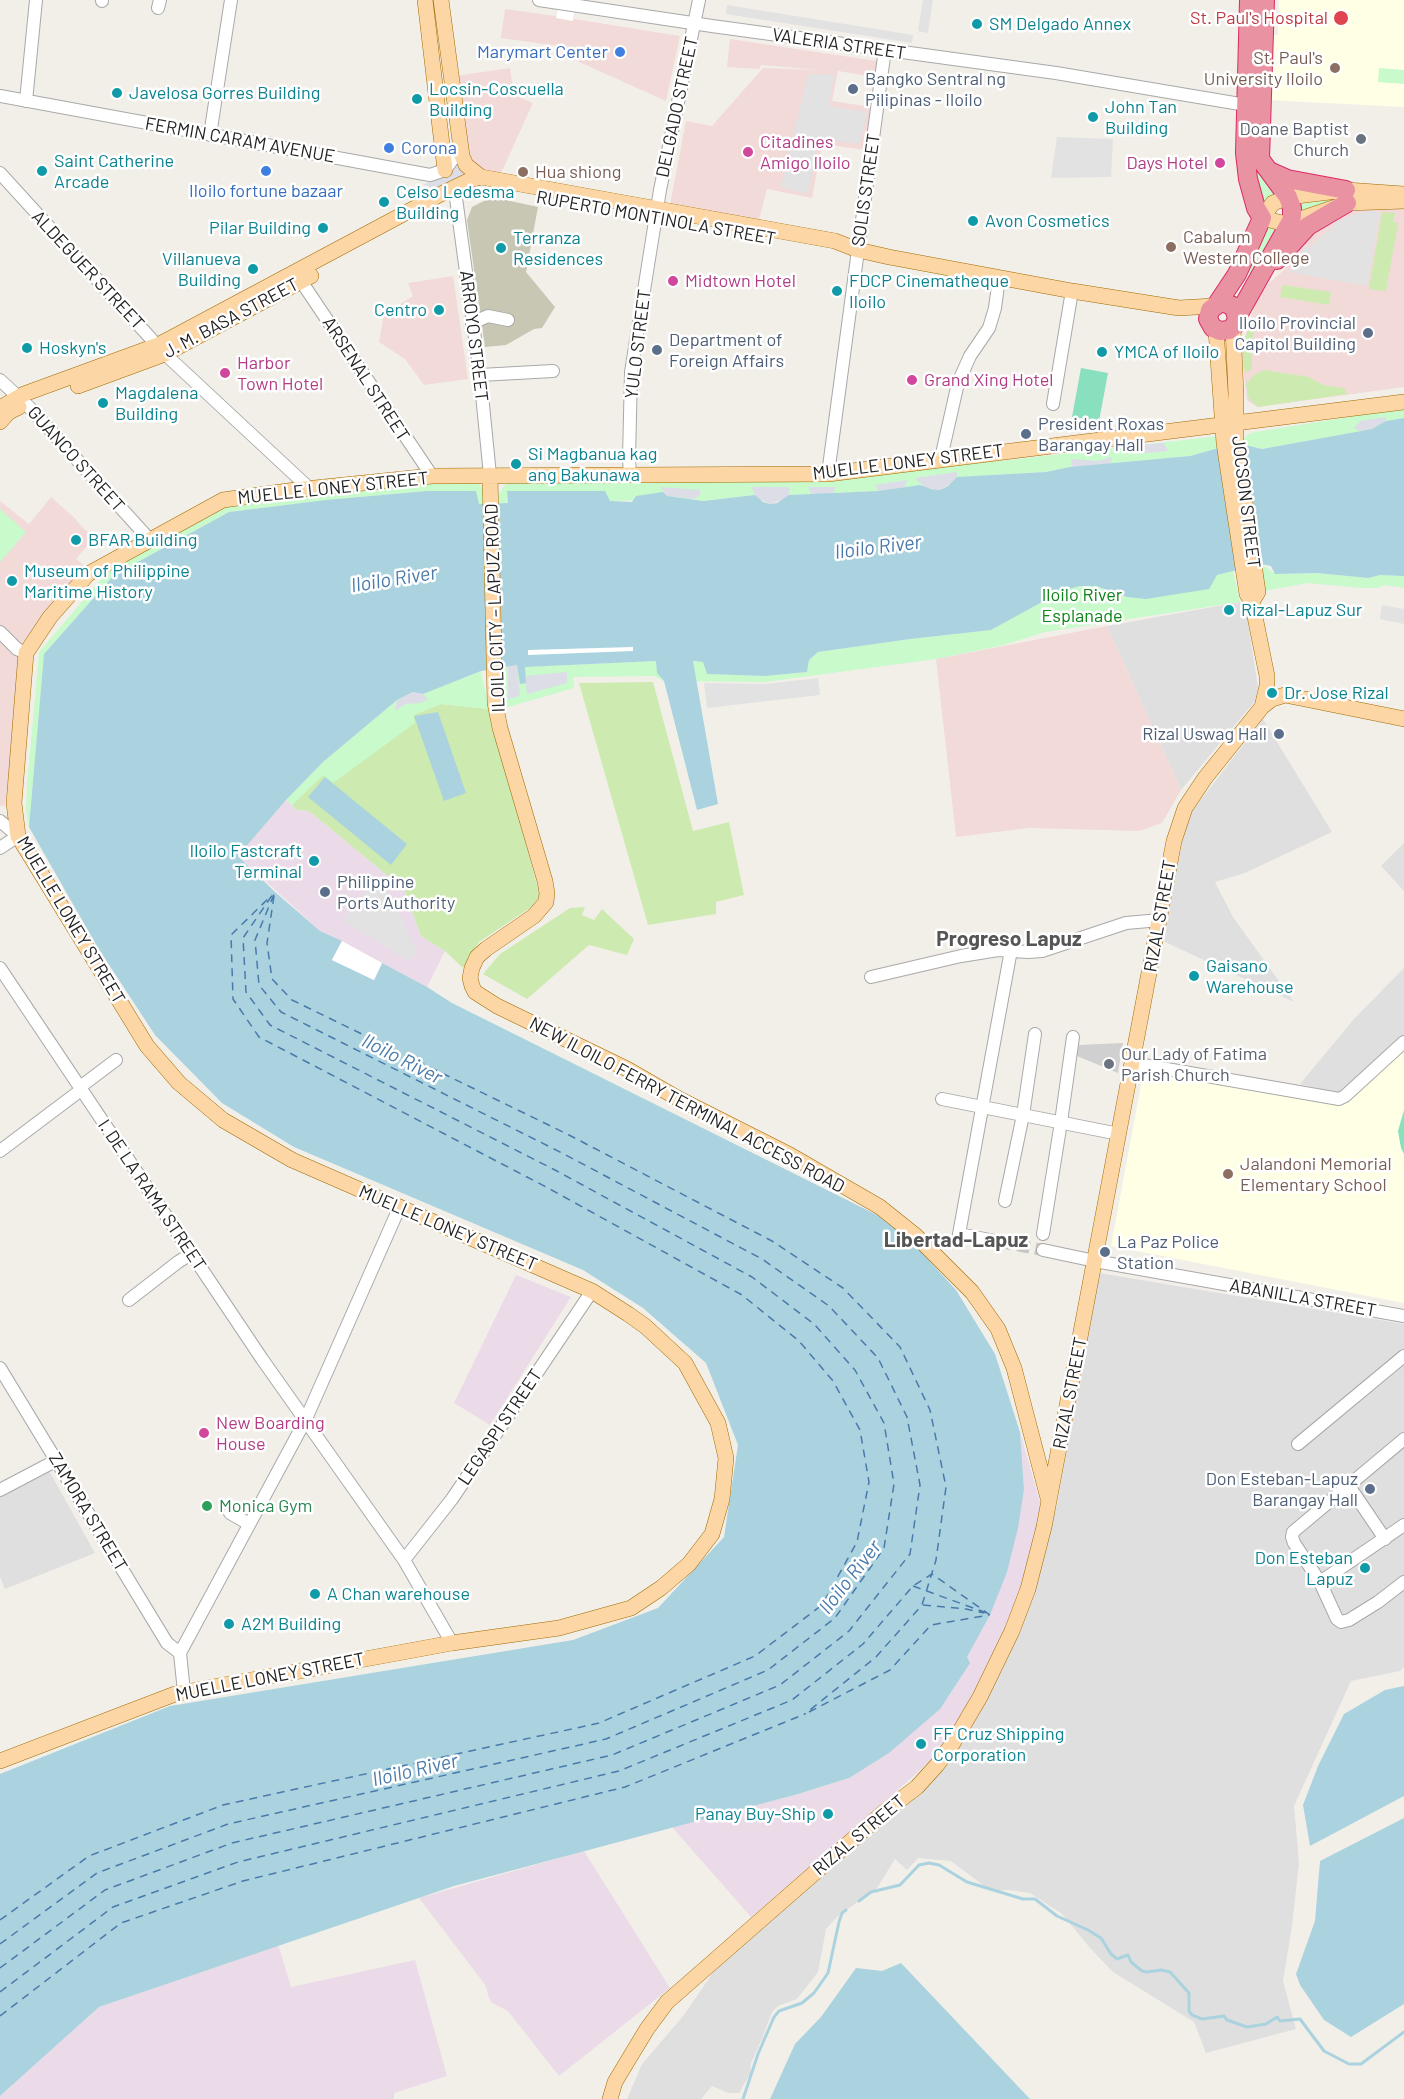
<!DOCTYPE html>
<html>
<head>
<meta charset="utf-8">
<style>
	body { margin:0 }
	canvas { display:block; background:#f2efe9 }
</style>
</head>
<body>
<canvas width="1404" height="2099"></canvas>
<script>
const g = document.querySelector('canvas').getContext('2d');
g.lineJoin = 'round';
function paint(path, color) {
  g.fillStyle = color;
  g.fill(path, 'evenodd');
}
function shape(rows) {
  const path = new Path2D();
  for (const r of rows) {
    path.moveTo(r[0], r[1]);
    for (let i = 2; i < r.length; i += 2) path.lineTo(r[i], r[i + 1]);
  }
  return path;
}
function stroke(path, color, width, dash) {
  g.strokeStyle = color;
  g.lineWidth = width;
  g.lineCap = dash ? 'butt' : 'round';
  g.setLineDash(dash || []);
  g.stroke(path);
}
function label(font, color, halo, rows, align = 'center') {
  g.font = font + ' Barlow,sans-serif';
  g.lineWidth = 5;
  g.setLineDash([]);
  g.textBaseline = 'middle';
  g.strokeStyle = halo;
  g.fillStyle = color;
  for (const [text, x, y, turn = 0] of rows) {
    g.save();
    g.translate(x, y);
    g.rotate((+turn || 0) * Math.PI / 180);
    g.textAlign = isNaN(turn) ? turn : align;
    if (halo) g.strokeText(text, 0, 0);
    g.fillText(text, 0, 0);
    g.restore();
  }
}
paint(shape([
	[1240,602,1245,603,1258,688,1255,701,1181,790,1107,626],
	[1263,719,1332,832,1245,873,1215,882,1233,917,1294,1002,1163,941,1187,818],
	[1404,843,1404,891,1381,866],
	[1404,968,1404,1037,1342,1094,1300,1084,1354,1019],
	[1099,1273,1404,1324,1404,1667,1400,1671,1351,1681,1294,1806,1299,1863,1292,1926,1283,1981,1296,2029,1206,2053,1194,2022,1113,1972,1090,1948,1062,1914,1030,1893,1009,1890,991,1891,951,1861,918,1858,907,1870,895,1859,877,1888,838,1916,826,1929,818,1972,797,1999,778,2006,772,2012,762,2039,751,2063,750,2074,739,2093,728,2093,712,2086,701,2099,627,2099,642,2064,684,2015,716,1968,947,1760,1031,1590,1057,1505],
	[48,1469,95,1553,5,1589,0,1577,0,1492]
]), '#e0dfdf');
paint(shape([
	[559,0,576,0,574,19,680,36,666,101,568,57,558,46,501,38,505,9,556,16],
	[730,39,877,61,874,77,838,71,832,101,872,107,865,150,822,144,812,198,767,189,758,223,670,205,686,121,712,126,763,68,818,70,761,65,759,69,727,67],
	[510,68,514,95,533,103,502,171,498,174,480,172,468,160,455,76],
	[1404,206,1404,387,1257,407,1247,400,1241,349,1257,298,1268,284,1284,270,1301,245,1312,233,1334,217,1361,207],
	[453,276,468,379,424,385,405,359,379,342,384,314,413,296,408,283],
	[51,497,77,520,76,521,94,538,76,559,84,565,22,643,5,806,0,806,0,501,29,524],
	[1107,626,1181,790,1162,823,1139,831,1029,828,956,837,936,659]
]), '#f2dad9');
paint(shape([
	[286,800,297,810,309,811,404,889,421,936,445,951,427,987,320,931,238,856],
	[516,1275,571,1297,490,1425,454,1403],
	[1020,1432,1042,1509,1026,1584,1008,1629,949,1739,931,1760,874,1812,751,1917,672,1827,798,1794,849,1778,966,1658,990,1615,1024,1489],
	[584,1851,670,1988,559,2076,508,2011,492,2003,488,1995,486,1986,419,1898],
	[275,1934,291,1987,415,1960,447,2076,394,2093,394,2099,0,2099,0,2096,99,2007,189,1976]
]), '#ebdbe8');
paint(shape([
	[1279,0,1404,0,1404,107,1266,100,1268,35,1278,35],
	[1404,1050,1404,1303,1111,1246,1144,1069,1345,1103]
]), '#ffffe5');
paint(shape([
	[1123,1043,1118,1073,1077,1056,1079,1045]
]), '#d0d0d0');
paint(shape([
	[497,198,538,207,526,272,555,307,542,328,534,329,506,345,485,347,467,220,472,207,488,199]
]), '#c7c7b4');
paint(shape([
	[1382,212,1395,213,1393,222,1398,223,1386,291,1369,289],
	[1282,285,1331,292,1329,305,1280,297],
	[1249,327,1255,328,1251,350,1252,369,1245,373,1242,349],
	[1264,370,1309,377,1323,385,1344,388,1347,394,1258,407,1249,399,1246,384,1255,374],
	[653,682,693,831,729,822,744,895,716,902,716,914,648,925,579,683],
	[441,704,489,709,540,896,530,908,479,942,463,968,445,951,421,936,404,889,309,811,297,810,292,805,323,775,413,715],
	[585,907,582,915,594,920,602,909,634,939,627,955,589,945,527,999,483,974,500,954,570,908]
]), '#cdebb0');
paint(shape([
	[1379,68,1404,70,1404,84,1378,82],
	[1257,162,1278,194,1265,207,1259,184],
	[1346,197,1299,215,1300,201],
	[1265,227,1280,228,1253,272,1248,273,1247,271],
	[1404,408,1404,418,1386,421,1372,429,1262,449,1245,445,1243,439,1250,433],
	[1219,436,1219,448,1190,456,1070,467,1046,472,993,475,878,491,789,495,783,500,754,495,703,501,694,499,609,501,507,491,508,503,499,503,498,496,506,483,1001,461],
	[477,482,486,492,485,504,479,504,475,491,427,491,326,500,229,512,114,575,44,654,29,827,26,811,27,785,39,652,109,570,227,507,336,492,373,490,383,486],
	[0,509,26,532,0,562],
	[1261,564,1276,574,1317,573,1368,578,1380,575,1404,576,1404,588,1385,585,1378,588,1361,588,1308,583,1264,591],
	[1233,570,1240,602,1045,632,1004,645,936,659,765,682,664,681,654,676,573,677,574,688,505,708,502,698,501,678,504,666,524,667,656,661,703,662,707,674,765,676,807,672,809,660,818,652,910,639,991,630,1062,591,1080,586,1096,586,1127,597],
	[481,671,489,709,441,704,414,715,415,723,333,783,323,775,292,805,286,800,323,762,397,700,423,694]
]), '#c8facc');
paint(shape([
	[1081,368,1108,373,1099,421,1072,417],
	[1404,1110,1404,1154,1401,1148,1398,1131]
]), '#88e0be');
paint(shape([
	[923,0,933,0,928,33,918,31],
	[727,5,913,35,912,43,726,14],
	[808,74,834,75,829,106,867,112,860,144,818,138,808,194,781,187],
	[1057,137,1113,139,1111,177,1051,178],
	[1372,211,1380,212,1367,286,1289,272,1305,246,1310,247,1327,231,1334,228,1333,223,1361,212],
	[1382,605,1404,609,1404,624,1380,619],
	[818,678,820,695,707,708,704,683,765,684],
	[374,880,389,893,418,953,409,961,343,921]
]), '#e2e2e2');
paint(shape([
	[456,163,466,174,465,176,431,191,429,186,423,185,443,175],
	[1386,417,1386,421,1372,429,1360,431,1354,428,1360,421],
	[1164,443,1168,451,1138,454,1140,445],
	[1113,457,1109,464,1072,467,1071,459,1097,461],
	[957,472,957,477,953,482,940,490,925,488,915,478],
	[907,480,905,487,886,490,878,491,875,485],
	[661,487,700,490,701,494,694,499,666,496],
	[751,487,790,487,789,495,783,500,770,504,757,498],
	[808,487,836,487,832,494,811,494],
	[517,665,520,696,508,699,508,666],
	[567,672,567,683,527,694,525,676],
	[413,692,423,694,428,699,421,703,406,704,395,711,397,700]
]), '#dddde8');
paint(shape([
	[1404,418,1404,576,1380,575,1368,578,1317,573,1275,574,1271,566,1261,564,1217,575,1209,589,1146,599,1127,597,1096,586,1080,586,1062,591,991,630,910,639,818,652,809,660,807,672,765,676,707,674,703,662,693,661,718,804,697,810,664,681,657,673,656,661,525,667,526,683,520,684,517,665,481,671,423,694,413,692,397,700,323,762,286,800,238,856,275,892,320,931,342,941,332,960,374,980,382,963,427,987,452,1003,877,1215,913,1243,956,1290,995,1354,1020,1432,1024,1489,1018,1528,1007,1572,990,1615,967,1657,970,1663,940,1709,889,1753,849,1778,798,1794,454,1886,99,2007,0,2096,0,1774,170,1706,573,1640,658,1608,724,1537,738,1445,706,1363,643,1308,583,1270,294,1147,222,1103,155,1035,98,948,29,827,44,654,114,575,229,512,326,500,427,491,476,491,479,504,508,503,507,491,605,491,610,501,632,502,636,496,663,492,667,496,703,501,755,495,763,502,770,504,777,503,789,495,878,491,920,485,931,489,940,490,948,486,957,477,1046,472,1070,467,1190,456,1219,448,1245,445,1262,449,1372,429,1386,421],
	[438,712,466,793,444,801,414,716],
	[325,777,407,844,391,865,308,797],
	[1404,1686,1404,1796,1310,1846,1303,1805,1318,1766,1344,1714,1385,1690],
	[1404,1818,1404,2004,1351,2037,1324,2020,1300,1985,1296,1974,1315,1921,1320,1861],
	[901,1963,1030,2099,770,2099,795,2044,821,2017,856,1968,882,1971]
]), '#aad3df');
paint(shape([
	[559,0,576,0,573,21,556,18],
	[633,647,633,651,528,655,528,650],
	[342,941,382,963,374,980,332,960]
]), '#fff');
stroke(shape([
	[859,1901,871,1892,900,1885,919,1865,929,1863,939,1865,967,1882,1023,1899,1035,1899,1057,1916,1088,1930,1101,1938,1111,1954,1117,1959,1128,1955,1131,1962,1142,1971,1147,1972,1161,1970,1170,1972,1189,1993,1189,2011,1192,2015,1202,2019,1224,2016,1227,2020,1247,2027,1266,2024,1277,2017,1280,2021,1300,2019,1324,2051,1349,2064,1361,2064,1404,2032],
	[743,2099,758,2054,774,2017,779,2011,802,2003,814,1993,828,1973,839,1922,842,1913,846,1910]
]), '#aad3df', 3);
stroke(shape([
	[274,896,267,943,272,979,292,1000,569,1135,772,1241,843,1288,900,1347,930,1410,946,1487,936,1560,922,1605,876,1657,805,1714],
	[913,1586,987,1613],
	[923,1605,966,1609,984,1613],
	[809,1712,890,1670,931,1625,989,1615],
	[0,1920,89,1856,223,1805,599,1723,755,1656,822,1605,857,1542,869,1482,860,1430,833,1381,799,1341,742,1295,548,1188,259,1037,233,999,231,935,272,895],
	[0,1944,97,1873,228,1824,606,1739,768,1670,835,1618,884,1548,894,1484,884,1423,855,1370,814,1324,752,1277,555,1170,270,1025,246,992,243,938,273,894],
	[0,1968,105,1890,232,1843,612,1755,780,1685,849,1631,910,1554,920,1485,907,1417,878,1358,829,1306,762,1259,562,1153,281,1012,259,985,255,940,275,892],
	[0,1992,113,1907,238,1862,619,1771,792,1700,863,1644,913,1586,932,1574,990,1615],
	[0,2016,121,1923,243,1881,625,1787,805,1714]
]), '#4a7aab', 1.5, [8, 6]);
stroke(shape([
	[1000,1242,1043,1250]
]), '#c8c6c1', 12, [12, 6]);
const minor = shape([
	[539,0,712,26,1056,73,1246,105],
	[102,1,102,0],
	[158,8,160,0],
	[0,96,430,175,445,170,455,156,459,144],
	[26,101,36,0],
	[210,135,231,0],
	[0,173,165,354,309,488],
	[456,198,480,375,490,475],
	[301,281,432,476],
	[472,323,488,316,508,320],
	[480,375,553,371],
	[0,380,30,408,150,540],
	[1053,404,1072,291],
	[941,458,958,383,970,356,989,328,995,308,999,278],
	[828,474,885,49],
	[630,476,629,459,631,372,660,190,699,0],
	[0,632,17,649,26,653],
	[0,821,18,836,0,848],
	[0,968,262,1359,404,1560,452,1643],
	[871,977,961,956,998,950,1028,952,1042,951,1126,923,1160,920],
	[1132,1063,1339,1099,1345,1096,1404,1042],
	[80,1087,116,1060],
	[942,1099,1119,1134],
	[0,1151,81,1090],
	[1005,1201,1023,1115,1035,1034],
	[1043,1234,1061,1122,1073,1037],
	[1000,1242,959,1234,1011,950],
	[1043,1250,1095,1261,1404,1316],
	[129,1300,178,1262,191,1254],
	[0,1368,167,1643,180,1653],
	[1404,1439,1293,1532,1292,1537,1294,1543,1320,1582,1337,1619,1341,1622,1349,1620,1378,1602,1404,1582],
	[1298,1444,1404,1356],
	[1349,1486,1385,1539],
	[0,1490,57,1460],
	[230,1513,249,1524],
	[404,1560,452,1499,592,1291],
	[1320,1582,1404,1525],
	[184,1692,180,1653,305,1421,400,1206]
]);
const major = shape([
	[425,0,445,170],
	[441,0,462,156,466,165,481,177],
	[1404,194,1346,190,1288,197,1273,203,1262,218,1282,223,1300,219,1347,203,1404,201],
	[1233,328,1236,394,1236,441,1258,592,1252,602],
	[1216,330,1224,443,1247,594,1252,602,1267,676,1267,686,1262,707],
	[78,386,165,354,311,276],
	[0,408,24,394,158,345,439,195,470,180,481,177,835,241,858,250,889,257,1072,291,1179,308,1213,306],
	[0,422,9,412,19,407],
	[490,475,495,703,500,728,545,881,547,893,546,902,534,916,486,949,477,957,472,968,470,978,472,986,475,992,497,1006,627,1069,679,1099,790,1155,880,1207,915,1235,972,1292,998,1329,1014,1368,1048,1498],
	[0,1761,175,1694,452,1643,559,1628,631,1608,661,1588,689,1564,712,1534,722,1499,726,1458,718,1423,685,1363,645,1326,628,1314,592,1291,292,1160,223,1120,179,1083,147,1046,18,836,14,803,26,653,50,617,88,574,223,500,295,490,432,476,828,474,1404,402],
	[610,2099,615,2082,630,2057,647,2029,667,2002,883,1813,917,1787,937,1765,953,1743,980,1697,1012,1631,1028,1589,1044,1527,1174,841,1185,808,1205,778,1262,707,1272,699,1285,695,1404,719]
]);
const highway = shape([
	[1269,171,1287,179,1346,190],
	[1277,260,1308,226,1347,203],
	[1217,304,1237,274,1262,218,1256,208,1248,179,1245,153,1249,0],
	[1237,317,1233,306,1221,302,1210,310,1208,319,1213,328,1220,331,1229,330,1235,325,1237,317,1291,221,1292,216,1292,208,1288,197,1260,159,1265,0]
]);
stroke(minor, '#a9a9a9', 14);
stroke(major, '#a06b00', 16);
stroke(highway, '#dc2a67', 20);
stroke(minor, '#fff', 12);
stroke(major, '#fcd6a4', 15);
stroke(highway, '#e892a2', 18);
for (const [x, y, r, color] of [
	[1341,18,8,"#e0444e"],
	[977,24,6,"#0f9aa8"],
	[620,52,6,"#3f7fe0"],
	[1335,68,6,"#8d6e63"],
	[853,89,6,"#5c6f8a"],
	[117,93,6,"#0f9aa8"],
	[417,99,6,"#0f9aa8"],
	[1093,117,6,"#0f9aa8"],
	[1361,139,6,"#6b7280"],
	[389,148,6,"#3f7fe0"],
	[748,152,6,"#d1479c"],
	[1220,163,6,"#d1479c"],
	[42,171,6,"#0f9aa8"],
	[266,171,6,"#3f7fe0"],
	[523,172,6,"#8d6e63"],
	[384,202,6,"#0f9aa8"],
	[973,221,6,"#0f9aa8"],
	[323,228,6,"#0f9aa8"],
	[1171,247,6,"#8d6e63"],
	[501,248,6,"#0f9aa8"],
	[253,269,6,"#0f9aa8"],
	[673,281,6,"#d1479c"],
	[837,291,6,"#0f9aa8"],
	[439,310,6,"#0f9aa8"],
	[1368,333,6,"#5c6f8a"],
	[27,348,6,"#0f9aa8"],
	[657,350,6,"#5c6f8a"],
	[1102,352,6,"#0f9aa8"],
	[225,373,6,"#d1479c"],
	[912,380,6,"#d1479c"],
	[103,403,6,"#0f9aa8"],
	[1026,434,6,"#5c6f8a"],
	[516,464,6,"#0f9aa8"],
	[76,540,6,"#0f9aa8"],
	[12,581,6,"#0f9aa8"],
	[1229,610,6,"#0f9aa8"],
	[1272,693,6,"#0f9aa8"],
	[1279,734,6,"#5c6f8a"],
	[314,861,6,"#0f9aa8"],
	[325,892,6,"#5c6f8a"],
	[1194,976,6,"#0f9aa8"],
	[1109,1064,6,"#6b7280"],
	[1228,1174,6,"#8d6e63"],
	[1105,1252,6,"#5c6f8a"],
	[204,1433,6,"#d1479c"],
	[1370,1489,6,"#5c6f8a"],
	[207,1506,6,"#2e9e5b"],
	[1365,1568,6,"#0f9aa8"],
	[315,1594,6,"#0f9aa8"],
	[229,1624,6,"#0f9aa8"],
	[921,1744,6,"#0f9aa8"],
	[828,1814,6,"#0f9aa8"]
]) {
  const dot = new Path2D();
  dot.arc(x, y, r, 0, 2 * Math.PI);
  g.fillStyle = color;
  g.fill(dot);
  stroke(dot, '#fff', 2);
}
label('18px', '#be3a42', '#fff', [
	["St. Paul's Hospital",1328,18]
], 'right');
label('18px', '#0d838f', '#fff', [
	["SM Delgado Annex",989,24],
	["Locsin-Coscuella",429,89],
	["Building",429,110],
	["Javelosa Gorres Building",129,93],
	["John Tan",1105,107],
	["Building",1105,128],
	["Saint Catherine",54,161],
	["Arcade",54,182],
	["Celso Ledesma",396,192],
	["Building",396,213],
	["Avon Cosmetics",985,221],
	["Pilar Building",311,228,"right"],
	["Terranza",513,238],
	["Residences",513,259],
	["Villanueva",241,259,"right"],
	["Building",241,280,"right"],
	["FDCP Cinematheque",849,281],
	["Iloilo",849,302],
	["Centro",427,310,"right"],
	["Hoskyn's",39,348],
	["YMCA of Iloilo",1114,352],
	["Magdalena",115,393],
	["Building",115,414],
	["Si Magbanua kag",528,454],
	["ang Bakunawa",528,475],
	["BFAR Building",88,540],
	["Museum of Philippine",24,571],
	["Maritime History",24,592],
	["Rizal-Lapuz Sur",1241,610],
	["Dr. Jose Rizal",1284,693],
	["Iloilo Fastcraft",302,851,"right"],
	["Terminal",302,872,"right"],
	["Gaisano",1206,966],
	["Warehouse",1206,987],
	["Don Esteban",1353,1558,"right"],
	["Lapuz",1353,1579,"right"],
	["A Chan warehouse",327,1594],
	["A2M Building",241,1624],
	["FF Cruz Shipping",933,1734],
	["Corporation",933,1755],
	["Panay Buy-Ship",816,1814,"right"]
], 'left');
label('18px', '#222', '#fff', [
	["VALERIA STREET",839,44,8],
	["DELGADO STREET",677,107,-78],
	["FERMIN CARAM AVENUE",240,140,10],
	["SOLIS STREET",866,190,-82],
	["RUPERTO MONTINOLA STREET",656,218,10],
	["ALDEGUER STREET",88,270,47],
	["J. M. BASA STREET",231,318,-28],
	["ARROYO STREET",474,336,83],
	["YULO STREET",638,344,-83],
	["ARSENAL STREET",366,379,57],
	["GUANCO STREET",76,459,48],
	["MUELLE LONEY STREET",908,462,-7],
	["MUELLE LONEY STREET",333,488,-6],
	["JOCSON STREET",1246,502,83],
	["ILOILO CITY – LAPUZ ROAD",495,608,-92],
	["RIZAL STREET",1160,916,-80],
	["MUELLE LONEY STREET",71,920,59],
	["NEW ILOILO FERRY TERMINAL ACCESS ROAD",687,1105,28],
	["I. DE LA RAMA STREET",152,1195,56],
	["MUELLE LONEY STREET",448,1228,23],
	["ABANILLA STREET",1303,1298,10],
	["RIZAL STREET",1070,1393,-79],
	["LEGASPI STREET",500,1427,-56],
	["ZAMORA STREET",88,1512,59],
	["MUELLE LONEY STREET",270,1677,-11],
	["RIZAL STREET",859,1835,-40]
]);
label('18px', '#366cbe', '#fff', [
	["Marymart Center",608,52],
	["Corona",401,148,"left"],
	["Iloilo fortune bazaar",266,191,"center"]
], 'right');
label('18px', '#785e54', '#fff', [
	["St. Paul's",1323,58,"right"],
	["University Iloilo",1323,79,"right"],
	["Hua shiong",535,172],
	["Cabalum",1183,237],
	["Western College",1183,258],
	["Jalandoni Memorial",1240,1164],
	["Elementary School",1240,1185]
], 'left');
label('18px', '#4e5e75', '#fff', [
	["Bangko Sentral ng",865,79],
	["Pilipinas - Iloilo",865,100],
	["Iloilo Provincial",1356,323,"right"],
	["Capitol Building",1356,344,"right"],
	["Department of",669,340],
	["Foreign Affairs",669,361],
	["President Roxas",1038,424],
	["Barangay Hall",1038,445],
	["Rizal Uswag Hall",1267,734,"right"],
	["Philippine",337,882],
	["Ports Authority",337,903],
	["La Paz Police",1117,1242],
	["Station",1117,1263],
	["Don Esteban-Lapuz",1358,1479,"right"],
	["Barangay Hall",1358,1500,"right"]
], 'left');
label('18px', '#5b616d', '#fff', [
	["Doane Baptist",1349,129],
	["Church",1349,150],
	["Our Lady of Fatima",1121,1054,"left"],
	["Parish Church",1121,1075,"left"]
], 'right');
label('18px', '#b23c85', '#fff', [
	["Citadines",760,142],
	["Amigo Iloilo",760,163],
	["Days Hotel",1208,163,"right"],
	["Midtown Hotel",685,281],
	["Harbor",237,363],
	["Town Hotel",237,384],
	["Grand Xing Hotel",924,380],
	["New Boarding",216,1423],
	["House",216,1444]
], 'left');
label('18px', '#0c8416', '#fff', [
	["Iloilo River",1082,595],
	["Esplanade",1082,616]
]);
label('18px', '#27864d', '#fff', [
	["Monica Gym",219,1506]
], 'left');
label('italic 20px', '#4a7aab', '#fff', [
	["Iloilo River",878,547,-7],
	["Iloilo River",394,579,-9],
	["Iloilo River",402,1059,27],
	["Iloilo River",850,1577,-52],
	["Iloilo River",415,1770,-13]
]);
label('bold 21px', '#555', '#fff', [
	["Progreso Lapuz",1009,939],
	["Libertad-Lapuz",956,1240]
]);
</script>
</body>
</html>
